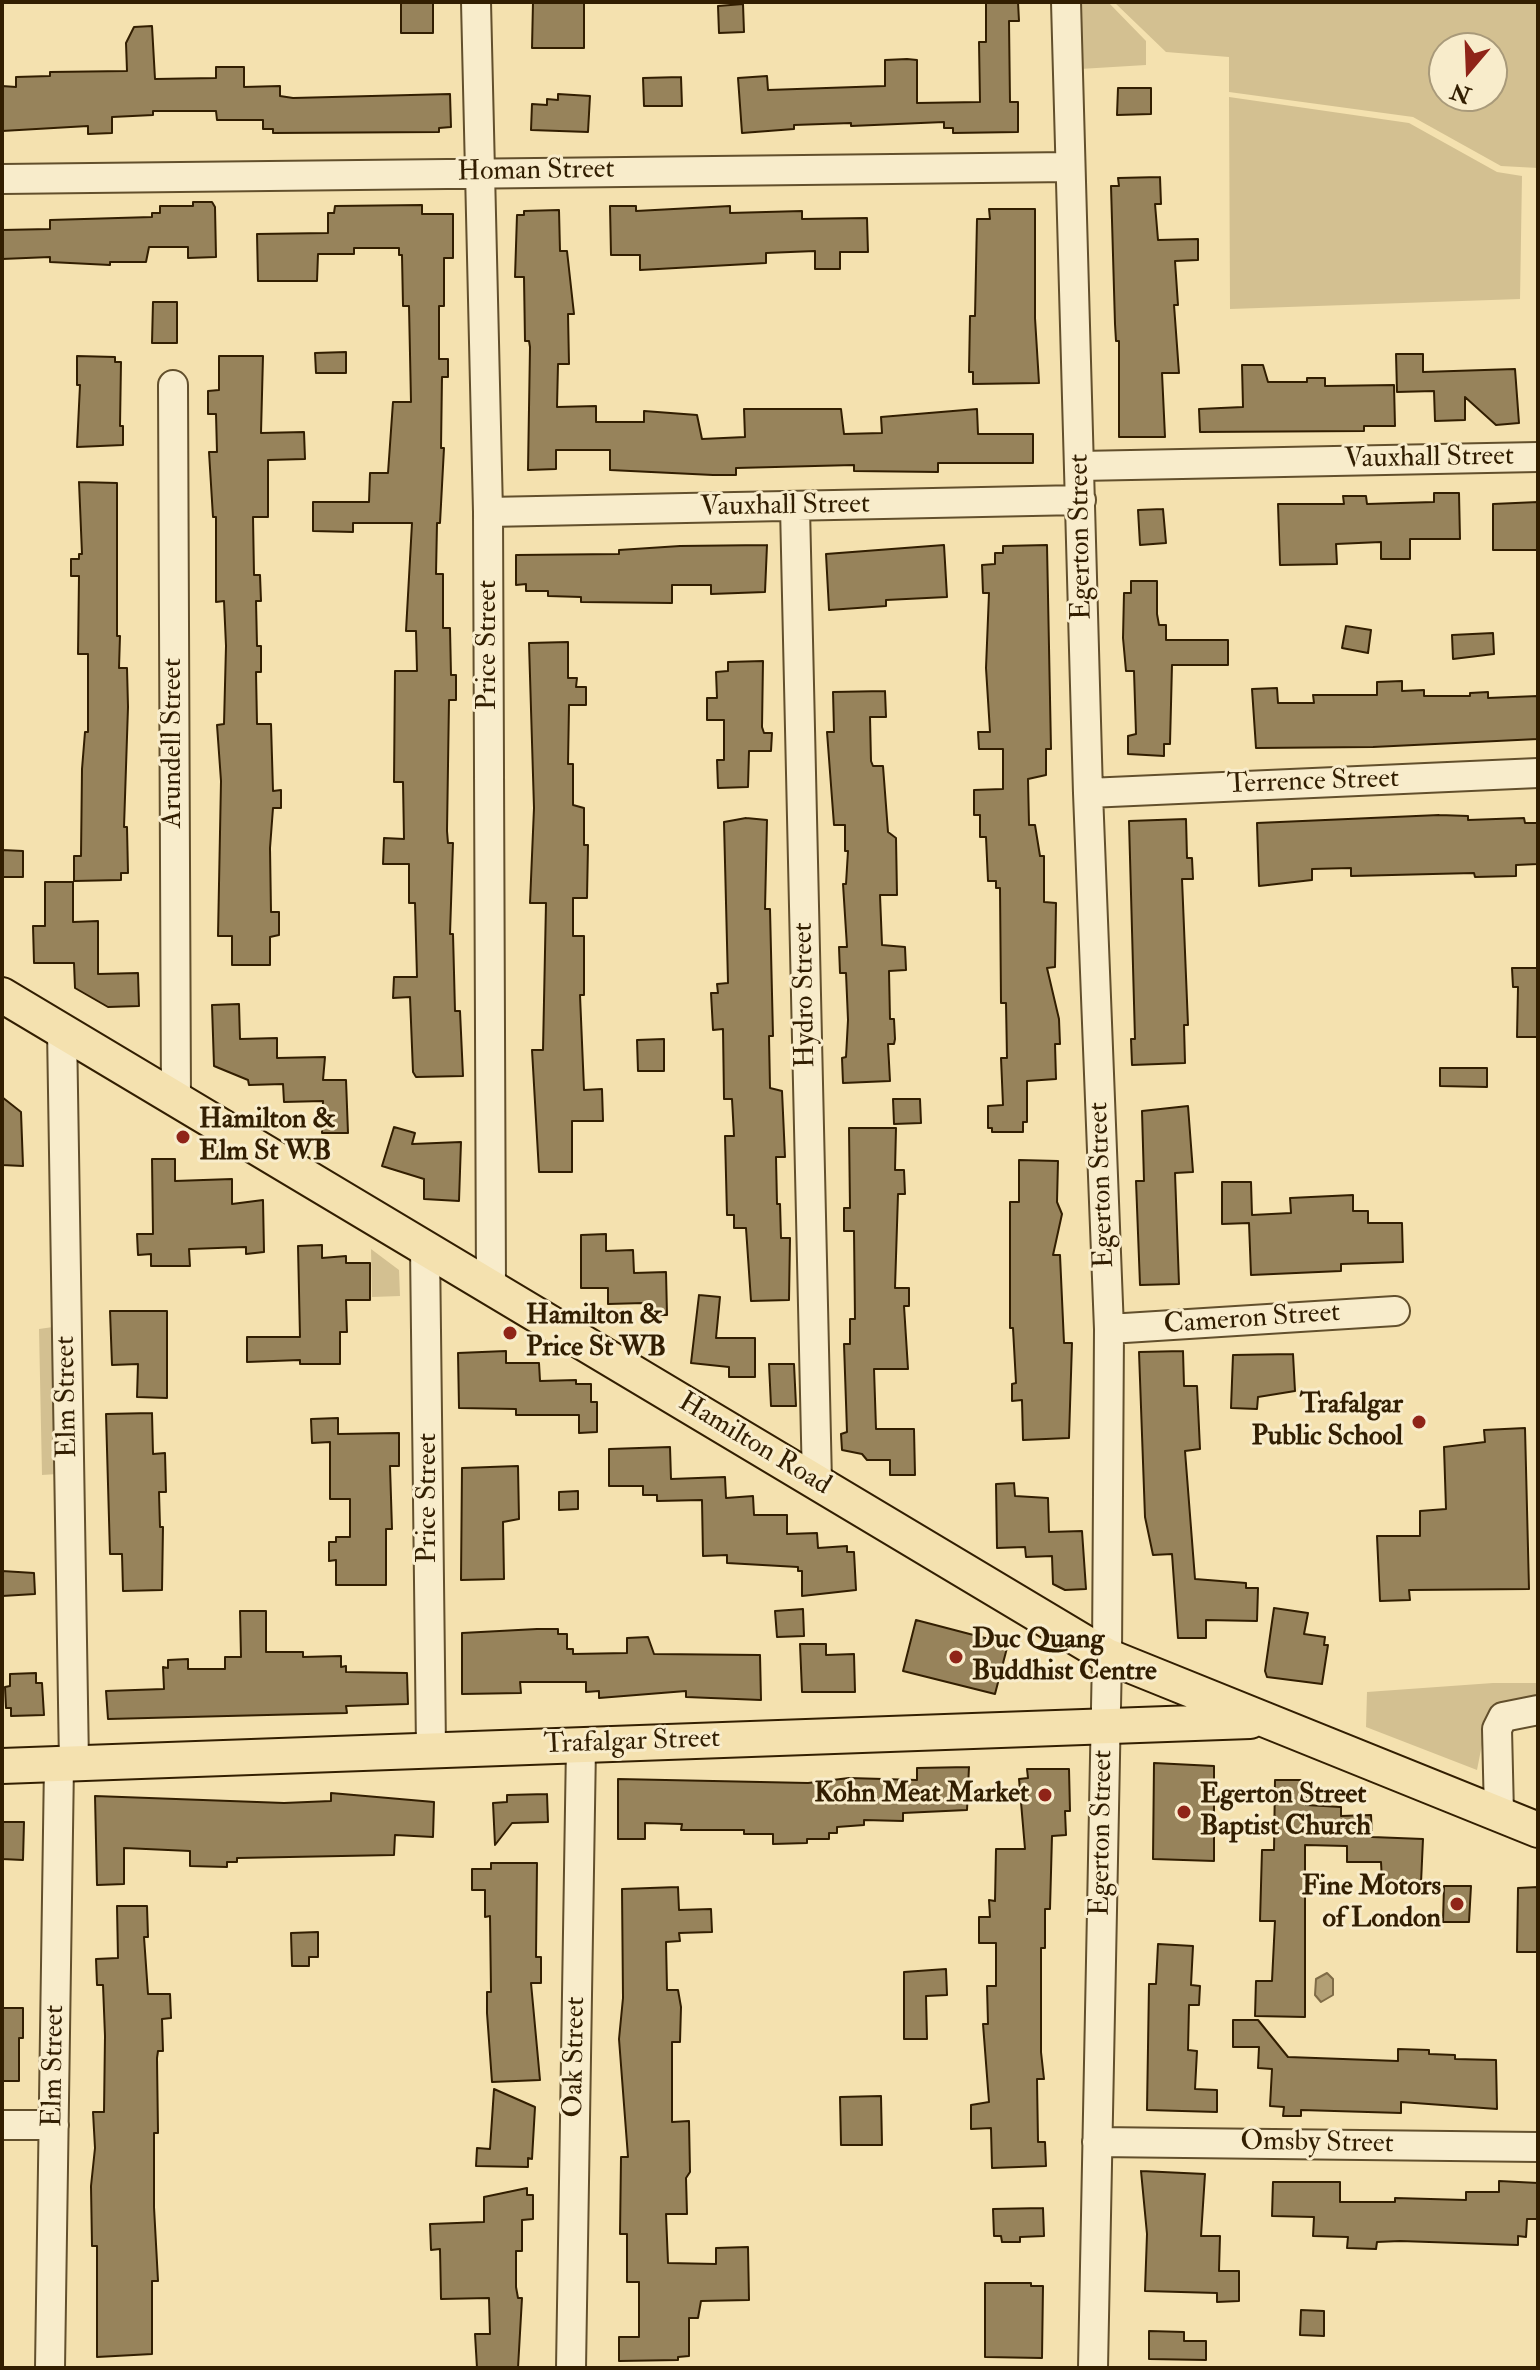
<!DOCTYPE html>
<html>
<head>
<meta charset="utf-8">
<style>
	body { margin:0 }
	#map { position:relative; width:1540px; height:2370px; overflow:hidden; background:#f4e1af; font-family:"IM FELL Double Pica",serif }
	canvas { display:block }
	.frame { position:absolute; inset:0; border:4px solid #321e01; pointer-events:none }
	.north { position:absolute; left:1428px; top:32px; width:80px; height:80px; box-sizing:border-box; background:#f8eccb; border:2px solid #a99a7a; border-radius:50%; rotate:199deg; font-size:22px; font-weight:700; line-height:32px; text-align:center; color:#321e01 }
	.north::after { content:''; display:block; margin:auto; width:28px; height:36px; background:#8f2418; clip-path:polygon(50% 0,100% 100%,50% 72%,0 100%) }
</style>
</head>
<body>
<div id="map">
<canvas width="1540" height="2370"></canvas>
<div class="frame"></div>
<div class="north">N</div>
</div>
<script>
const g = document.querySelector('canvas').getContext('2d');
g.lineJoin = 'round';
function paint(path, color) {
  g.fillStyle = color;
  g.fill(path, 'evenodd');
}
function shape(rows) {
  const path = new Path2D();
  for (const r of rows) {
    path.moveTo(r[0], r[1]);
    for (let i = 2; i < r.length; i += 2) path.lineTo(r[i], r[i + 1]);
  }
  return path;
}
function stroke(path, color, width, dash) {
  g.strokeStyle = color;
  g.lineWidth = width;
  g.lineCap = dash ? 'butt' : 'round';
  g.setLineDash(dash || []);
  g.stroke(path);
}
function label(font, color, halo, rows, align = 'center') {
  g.font = font + ' "IM FELL Double Pica",serif';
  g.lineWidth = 6;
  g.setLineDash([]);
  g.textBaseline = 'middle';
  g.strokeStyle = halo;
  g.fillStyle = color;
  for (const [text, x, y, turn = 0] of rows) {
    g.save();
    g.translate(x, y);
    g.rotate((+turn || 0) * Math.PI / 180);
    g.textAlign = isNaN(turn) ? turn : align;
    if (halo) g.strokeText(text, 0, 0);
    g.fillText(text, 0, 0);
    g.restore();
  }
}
paint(shape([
	[1079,2,1108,2,1146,41,1146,65,1080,69],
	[1114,2,1538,2,1538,168,1501,166,1413,117,1229,92,1229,57,1166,52],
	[1492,48,1492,96,1444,96,1444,48],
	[1229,97,1409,123,1497,172,1522,176,1520,299,1230,309],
	[371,1249,399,1270,400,1296,372,1297],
	[53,1327,58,1474,42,1475,39,1329],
	[1493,1683,1538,1683,1538,1702,1498,1705,1488,1714,1477,1770,1366,1727,1367,1692]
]), '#d3c091');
const water = shape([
	[1327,1973,1333,1979,1333,1995,1321,2002,1315,1995,1316,1979,1327,1973]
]);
paint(water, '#b29f74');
stroke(water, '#7f6b46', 2);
const building = shape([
	[401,2,433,2,433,33,401,33,401,2],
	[533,2,584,2,584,48,532,48,533,2],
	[986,2,1018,2,1019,21,1009,21,1010,102,1018,102,1018,132,953,133,953,128,944,128,944,122,851,126,851,123,794,125,794,129,742,133,738,78,767,76,768,90,885,86,885,60,907,59,917,60,917,103,980,102,979,42,986,42,986,2],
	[743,4,744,32,719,33,718,6,743,4],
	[152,26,155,79,216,78,216,67,244,67,244,87,280,86,280,96,293,98,450,94,451,127,439,128,439,132,273,133,273,129,263,129,263,120,217,120,216,111,153,111,153,115,112,117,112,133,88,134,88,126,2,131,2,86,16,87,16,77,50,76,50,72,127,71,126,43,134,27,152,26],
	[681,77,682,106,644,106,643,78,681,77],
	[1118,88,1151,88,1151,114,1117,115,1118,88],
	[558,94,590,96,588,132,531,130,532,104,547,105,547,99,558,100,558,94],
	[1160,177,1161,204,1155,204,1158,240,1198,239,1198,260,1175,261,1178,305,1174,305,1179,373,1162,373,1165,437,1119,437,1119,341,1116,341,1115,324,1111,186,1119,186,1118,178,1160,177],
	[193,202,212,202,215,207,216,257,188,258,188,247,149,247,146,262,110,262,110,265,50,262,50,257,2,259,2,230,50,229,50,220,152,217,152,213,160,213,160,206,193,206,193,202],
	[422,205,422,214,453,214,453,258,444,258,444,306,439,306,439,359,448,359,448,377,442,377,441,448,444,448,440,523,437,523,436,574,443,574,443,628,450,628,451,675,456,675,456,700,449,700,447,831,448,843,453,843,450,934,453,934,455,1011,460,1011,463,1076,416,1077,413,1072,410,997,393,998,394,977,417,977,415,903,409,903,409,864,383,864,384,838,404,839,403,782,394,782,395,671,417,671,416,631,406,631,412,523,353,523,353,532,313,531,313,502,369,502,370,473,388,473,393,402,411,402,409,306,403,306,402,255,399,255,399,248,354,248,354,254,318,254,317,281,258,281,257,234,328,233,328,213,334,213,335,206,422,205],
	[610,206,636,206,636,211,730,206,730,213,802,211,802,219,867,218,868,252,840,252,840,269,815,269,815,251,766,253,766,263,640,270,640,255,611,255,610,206],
	[989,209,1035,209,1035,318,1039,383,973,384,973,372,969,372,970,316,975,316,977,219,990,219,989,209],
	[559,210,560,251,567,251,574,314,568,314,569,364,558,364,557,407,596,406,596,422,644,422,644,411,697,415,702,439,745,437,744,409,841,409,844,434,882,433,881,417,977,409,978,434,1033,434,1033,463,938,463,938,472,854,471,854,465,736,468,736,475,713,475,610,470,610,450,556,450,556,469,528,470,530,347,529,341,525,341,524,277,515,277,517,215,524,215,524,211,559,210],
	[153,302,177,302,177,343,152,343,153,302],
	[346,352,346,373,316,373,315,353,346,352],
	[1396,354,1423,354,1423,372,1515,369,1519,423,1496,425,1465,397,1465,420,1435,421,1434,391,1397,392,1396,354],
	[77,356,115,357,115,362,121,362,120,426,123,426,123,445,77,447,80,385,77,385,77,356],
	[219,356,263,356,261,433,304,432,305,459,268,460,268,517,253,517,254,575,260,575,261,601,256,601,257,646,261,646,261,672,256,672,257,724,271,724,273,791,281,790,281,808,273,808,270,848,271,912,279,912,279,935,270,937,270,965,232,965,232,936,218,936,221,781,217,725,224,724,226,646,224,601,216,602,216,517,213,517,209,452,217,452,216,414,208,414,208,391,219,390,219,356],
	[1242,365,1263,365,1268,382,1307,382,1307,378,1325,378,1325,386,1394,385,1395,426,1364,426,1364,431,1200,432,1199,409,1243,407,1242,365],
	[79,482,117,483,117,636,120,636,119,668,127,668,128,707,124,827,127,827,128,873,121,873,121,880,74,881,74,856,81,856,82,769,85,732,88,732,88,654,78,654,79,576,71,576,71,559,79,559,79,554,82,554,79,482],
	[1434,493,1459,493,1460,539,1410,539,1410,559,1381,559,1381,542,1336,544,1337,564,1280,565,1278,504,1344,504,1343,496,1366,496,1367,504,1434,502,1434,493],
	[1538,502,1538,550,1493,550,1493,504,1538,502],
	[1163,509,1166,543,1140,545,1138,510,1163,509],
	[767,545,765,592,711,594,711,585,672,585,672,603,581,602,581,597,548,596,548,591,526,591,526,584,516,585,516,555,619,554,619,550,680,546,767,545],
	[944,545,947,597,886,600,886,606,829,610,826,554,944,545],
	[1047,545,1051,749,1046,749,1046,775,1028,779,1029,825,1035,825,1040,856,1044,856,1044,902,1056,903,1055,967,1047,968,1059,1019,1060,1044,1055,1044,1056,1079,1027,1081,1027,1122,1023,1122,1023,1132,992,1132,992,1128,988,1128,988,1106,1003,1105,1001,1058,1007,1058,1006,1003,1001,1003,1000,888,996,888,996,881,988,881,986,837,980,837,980,815,974,815,974,790,1003,789,1003,749,979,749,978,732,990,732,986,668,989,593,983,593,982,565,995,564,995,553,1003,553,1003,546,1047,545],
	[1131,581,1157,581,1157,614,1159,625,1166,625,1166,640,1228,640,1228,665,1172,665,1170,744,1164,744,1164,756,1128,754,1128,736,1136,734,1134,671,1126,671,1123,638,1124,593,1131,593,1131,581],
	[1346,626,1371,630,1368,653,1342,648,1346,626],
	[1493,633,1494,654,1453,659,1452,635,1493,633],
	[568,642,568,678,577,678,576,687,586,687,586,705,569,705,568,764,573,764,573,805,584,808,584,845,588,845,587,898,573,898,573,936,584,936,584,995,580,995,584,1090,602,1089,603,1121,572,1121,572,1172,539,1172,532,1050,543,1050,546,903,530,903,534,808,529,643,568,642],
	[763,661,762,727,764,733,772,733,771,751,749,751,748,787,718,788,717,760,724,760,724,720,707,720,707,698,717,698,716,672,728,671,728,662,763,661],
	[1402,681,1402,691,1424,690,1424,696,1470,696,1470,693,1488,692,1488,698,1538,696,1538,739,1373,747,1256,748,1252,689,1277,688,1278,703,1314,703,1313,695,1377,695,1377,682,1402,681],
	[885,691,886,717,870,717,871,761,873,766,883,766,888,832,896,838,897,895,880,895,882,945,905,947,906,970,889,971,890,1019,894,1019,895,1039,894,1044,888,1044,890,1081,843,1083,842,1058,846,1057,848,1020,846,973,840,973,839,947,847,947,843,884,846,884,848,851,845,851,845,825,834,825,827,732,834,732,833,692,885,691],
	[1439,815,1468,816,1468,820,1524,818,1525,823,1538,823,1538,864,1516,865,1516,876,1475,877,1474,873,1351,876,1351,868,1312,869,1312,880,1259,886,1257,823,1439,815],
	[746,818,767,820,765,909,770,909,773,1036,769,1036,770,1088,782,1091,785,1157,776,1157,777,1204,780,1204,781,1238,790,1238,789,1300,751,1301,746,1228,734,1228,734,1215,727,1215,725,1136,734,1136,732,1099,724,1099,723,1029,713,1030,711,993,718,993,717,984,728,983,724,822,746,818],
	[1186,819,1187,858,1192,858,1193,879,1182,879,1188,1025,1184,1025,1185,1063,1132,1065,1131,1039,1135,1039,1129,821,1186,819],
	[2,850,23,851,23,877,2,877,2,850],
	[45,882,73,882,73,922,98,921,98,974,138,973,139,1006,108,1007,75,988,74,963,34,963,33,926,45,926,45,882],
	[1512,968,1538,968,1538,1037,1517,1037,1518,987,1513,987,1512,968],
	[239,1004,240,1039,277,1038,277,1058,325,1057,323,1080,346,1080,348,1133,322,1133,323,1101,284,1102,283,1084,249,1085,248,1080,214,1066,212,1005,239,1004],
	[664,1039,664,1071,638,1071,637,1040,664,1039],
	[1440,1068,1487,1068,1487,1087,1440,1086,1440,1068],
	[2,1097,21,1112,23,1166,2,1165,2,1097],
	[893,1099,920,1099,921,1123,894,1124,893,1099],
	[1188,1106,1193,1172,1175,1173,1179,1284,1140,1285,1136,1181,1144,1181,1142,1111,1188,1106],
	[394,1127,415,1133,412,1144,461,1142,459,1201,424,1199,424,1179,382,1166,394,1127],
	[849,1128,896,1128,895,1170,904,1170,905,1194,898,1194,895,1288,909,1288,909,1306,904,1306,908,1369,874,1369,876,1429,914,1429,915,1475,890,1475,890,1460,867,1460,862,1454,842,1450,841,1434,847,1432,844,1344,850,1344,850,1319,855,1319,854,1231,844,1231,844,1208,850,1208,849,1128],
	[152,1159,175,1159,175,1181,232,1179,232,1204,263,1200,264,1252,246,1254,246,1247,189,1249,190,1266,151,1266,151,1254,138,1255,137,1234,153,1234,152,1159],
	[1019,1160,1058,1161,1057,1202,1062,1214,1053,1255,1060,1255,1064,1343,1072,1343,1069,1438,1023,1440,1022,1400,1012,1401,1012,1384,1016,1383,1013,1328,1010,1328,1010,1202,1019,1202,1019,1160],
	[1222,1182,1251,1182,1252,1215,1291,1213,1290,1198,1353,1195,1353,1211,1368,1211,1368,1223,1402,1223,1403,1262,1341,1264,1341,1271,1251,1275,1249,1223,1222,1224,1222,1182],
	[606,1234,606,1251,633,1250,634,1273,666,1272,667,1315,644,1315,644,1303,608,1304,608,1288,581,1288,581,1235,606,1234],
	[322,1245,322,1258,346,1256,346,1263,370,1263,370,1300,346,1300,347,1332,340,1332,340,1364,300,1364,300,1360,247,1362,247,1337,300,1337,298,1246,322,1245],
	[699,1295,720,1297,716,1338,755,1338,755,1377,729,1377,729,1367,691,1363,699,1295],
	[110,1311,167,1311,167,1398,137,1397,138,1364,112,1365,110,1311],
	[506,1351,506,1363,539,1363,540,1381,576,1380,576,1384,591,1384,591,1402,597,1402,597,1432,579,1433,579,1415,516,1415,516,1409,459,1408,458,1353,506,1351],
	[1183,1351,1184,1386,1197,1386,1200,1449,1185,1451,1195,1579,1246,1583,1246,1588,1258,1588,1257,1621,1206,1620,1206,1638,1178,1638,1172,1554,1153,1555,1145,1517,1139,1352,1183,1351],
	[1293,1354,1295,1391,1258,1397,1257,1409,1231,1408,1233,1355,1293,1354],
	[769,1364,794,1364,796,1406,771,1406,769,1364],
	[152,1413,153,1454,165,1453,166,1492,159,1492,160,1527,163,1527,162,1590,123,1591,122,1554,110,1554,106,1414,152,1413],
	[338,1418,338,1434,399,1433,399,1466,390,1466,392,1529,386,1529,386,1585,336,1585,336,1560,329,1561,329,1542,336,1542,336,1537,350,1537,350,1499,330,1499,330,1442,312,1443,311,1419,338,1418],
	[1525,1428,1529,1589,1409,1590,1410,1600,1380,1601,1377,1536,1420,1536,1420,1511,1446,1509,1444,1447,1485,1442,1484,1430,1525,1428],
	[670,1447,671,1479,725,1477,726,1498,753,1496,754,1515,787,1515,787,1534,817,1533,818,1548,847,1546,847,1552,854,1552,856,1590,802,1596,802,1571,798,1571,798,1567,727,1563,727,1555,703,1556,702,1500,657,1501,657,1495,643,1495,643,1486,609,1486,609,1449,670,1447],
	[518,1466,519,1519,503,1522,504,1579,461,1580,462,1468,518,1466],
	[1014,1483,1015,1496,1048,1498,1049,1532,1082,1531,1086,1589,1065,1590,1053,1584,1052,1556,1026,1557,1025,1547,997,1548,996,1484,1014,1483],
	[578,1491,578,1509,559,1510,559,1492,578,1491],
	[2,1571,34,1573,35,1594,2,1596,2,1571],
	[1274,1608,1308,1613,1304,1634,1325,1637,1324,1645,1328,1645,1322,1684,1267,1677,1265,1671,1274,1608],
	[803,1609,804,1636,777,1637,775,1611,803,1609],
	[240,1611,266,1611,266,1652,303,1652,303,1657,341,1656,341,1667,346,1666,346,1672,407,1673,408,1704,346,1706,347,1713,108,1719,106,1691,164,1689,163,1667,168,1668,168,1660,188,1659,188,1669,225,1669,225,1657,241,1657,240,1611],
	[916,1620,1008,1644,995,1694,903,1671,916,1620],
	[537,1629,558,1629,558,1634,567,1634,567,1649,573,1649,573,1654,627,1653,627,1638,648,1637,654,1654,760,1655,761,1700,686,1697,686,1691,599,1698,599,1691,586,1692,586,1682,520,1682,521,1693,462,1694,462,1633,537,1629],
	[800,1644,826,1644,826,1655,854,1654,855,1692,802,1692,800,1644],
	[36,1673,36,1683,42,1683,44,1715,11,1716,11,1708,6,1708,5,1687,10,1686,10,1674,36,1673],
	[1154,1763,1214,1766,1214,1861,1153,1859,1154,1763],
	[969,1767,967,1810,903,1813,903,1821,864,1820,864,1825,837,1827,837,1833,829,1833,829,1839,807,1839,807,1843,773,1844,773,1834,744,1834,744,1830,681,1830,682,1824,645,1823,645,1839,618,1839,618,1779,808,1783,849,1778,917,1780,917,1768,969,1767],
	[1027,1769,1069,1769,1070,1811,1065,1811,1066,1835,1052,1836,1050,1909,1045,1909,1045,1948,1041,1948,1041,2052,1044,2079,1037,2079,1038,2142,1045,2142,1046,2166,992,2168,991,2128,971,2129,971,2105,989,2102,983,2024,988,2024,987,1986,996,1986,996,1943,979,1943,979,1917,990,1917,989,1900,995,1901,996,1849,1025,1849,1019,1779,1028,1778,1027,1769],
	[1275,1780,1306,1780,1306,1805,1341,1807,1341,1816,1371,1815,1372,1837,1423,1839,1421,1883,1382,1882,1381,1862,1347,1862,1347,1846,1305,1845,1305,2017,1255,2016,1256,1981,1272,1981,1275,1921,1260,1921,1262,1850,1274,1850,1275,1780],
	[331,1793,434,1802,433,1837,395,1835,394,1855,237,1858,237,1862,227,1862,227,1867,190,1866,190,1851,124,1848,124,1884,97,1885,95,1796,284,1803,331,1801,331,1793],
	[547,1794,548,1822,512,1823,495,1845,493,1803,507,1802,507,1795,547,1794],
	[2,1822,24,1822,23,1860,2,1859,2,1822],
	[491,1863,537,1863,536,1957,541,1957,541,1983,531,1983,540,2080,492,2082,487,2013,487,1992,491,1992,490,1916,485,1917,485,1890,472,1890,472,1869,491,1869,491,1863],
	[1444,1886,1471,1886,1469,1922,1443,1922,1444,1886],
	[678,1887,679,1910,711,1909,712,1932,679,1933,680,1941,666,1942,667,1990,678,1990,681,2007,680,2042,672,2042,672,2122,689,2121,690,2172,686,2178,687,2214,666,2214,668,2263,716,2264,716,2248,748,2247,749,2300,701,2301,698,2318,689,2318,689,2356,678,2357,678,2360,619,2361,619,2337,639,2337,639,2282,627,2282,627,2234,620,2234,621,2157,628,2157,619,2039,623,1998,622,1889,678,1887],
	[1538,1887,1538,1952,1517,1952,1518,1888,1538,1887],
	[117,1906,147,1906,148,1937,144,1937,148,1994,170,1994,171,2018,162,2019,163,2051,158,2051,157,2058,158,2133,154,2133,154,2207,158,2281,152,2281,152,2354,97,2357,97,2246,92,2246,91,2186,95,2148,93,2112,104,2112,105,2036,103,1985,97,1985,96,1959,118,1958,117,1906],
	[318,1932,318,1957,309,1957,309,1966,292,1966,291,1933,318,1932],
	[1158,1944,1193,1946,1191,1985,1200,1986,1199,2005,1189,2005,1188,2050,1197,2051,1195,2089,1217,2090,1217,2112,1147,2110,1149,1984,1156,1984,1158,1944],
	[946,1969,947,1995,926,1996,927,2039,904,2039,904,1972,946,1969],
	[2,2008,23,2008,23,2038,19,2038,19,2081,2,2081,2,2008],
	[1233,2020,1258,2020,1288,2057,1398,2061,1398,2049,1429,2050,1429,2054,1455,2055,1455,2059,1496,2060,1497,2109,1401,2102,1401,2113,1301,2110,1301,2116,1283,2116,1284,2107,1270,2106,1272,2069,1258,2068,1259,2047,1233,2047,1233,2020],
	[494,2089,535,2107,532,2159,528,2158,528,2167,476,2166,477,2148,490,2149,494,2089],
	[881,2096,882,2145,841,2145,840,2097,881,2096],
	[1141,2171,1205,2174,1201,2236,1220,2236,1219,2271,1239,2271,1239,2301,1217,2302,1217,2293,1145,2291,1147,2234,1141,2171],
	[1499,2181,1538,2183,1538,2219,1527,2219,1526,2237,1518,2236,1518,2245,1400,2241,1377,2242,1376,2249,1347,2248,1348,2237,1313,2236,1314,2217,1272,2216,1273,2182,1340,2182,1340,2202,1395,2202,1395,2198,1466,2200,1466,2192,1499,2192,1499,2181],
	[527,2188,527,2195,533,2195,533,2219,522,2220,522,2251,516,2251,516,2287,518,2298,522,2298,518,2368,477,2368,475,2334,490,2334,489,2298,441,2299,440,2249,431,2250,430,2224,484,2222,484,2197,527,2188],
	[1043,2208,1044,2236,1020,2237,1020,2242,1002,2242,1001,2236,994,2236,993,2209,1043,2208],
	[985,2283,1031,2283,1031,2286,1043,2286,1042,2358,985,2357,985,2283],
	[1301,2310,1324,2311,1324,2336,1300,2335,1301,2310],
	[1149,2331,1184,2332,1184,2341,1206,2341,1206,2360,1149,2359,1149,2331]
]);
paint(building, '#97835b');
stroke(building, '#321e01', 2);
const minor = shape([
	[476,2,488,512,491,1288],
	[1066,2,1088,793,1109,1329,1107,1656,1093,2368],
	[2,179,1070,167],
	[173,385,176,1100],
	[1080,466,1538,457],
	[795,507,817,1482],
	[488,512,1081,500],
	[1088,793,1538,773],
	[62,1030,74,1763],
	[425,1248,431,1748],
	[1109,1329,1395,1311],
	[1499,1814,1497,1729,1503,1717,1538,1710],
	[2,2125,54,2125],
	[1097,2142,1538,2147],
	[50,2368,59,1764],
	[571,2368,581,1746]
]);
const major = shape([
	[2,995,1107,1656,1538,1830],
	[2,1766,1250,1721]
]);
stroke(minor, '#624f2c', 32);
stroke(major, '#321e01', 38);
stroke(minor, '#f8eccb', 28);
stroke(major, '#f4e1af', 34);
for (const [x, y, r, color] of [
	[183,1137,8,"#8f2418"],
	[510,1333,8,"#8f2418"],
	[1419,1422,8,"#8f2418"],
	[956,1657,8,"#8f2418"],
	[1045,1795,8,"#8f2418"],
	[1184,1812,8,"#8f2418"],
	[1457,1904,8,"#8f2418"]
]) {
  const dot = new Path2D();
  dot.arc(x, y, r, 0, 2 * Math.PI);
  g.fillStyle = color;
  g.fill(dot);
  stroke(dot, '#f8eccb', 3);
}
label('28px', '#321e01', '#f8eccb', [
	["Homan Street",536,172,-1],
	["Vauxhall Street",1429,459,-1],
	["Vauxhall Street",785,507,-1],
	["Egerton Street",1082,537,-91],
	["Price Street",489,645,-90],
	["Arundell Street",174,743,-90],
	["Terrence Street",1313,783,-2],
	["Hydro Street",806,995,-91],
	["Egerton Street",1103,1185,-92],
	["Cameron Street",1252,1320,-4],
	["Elm Street",68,1397,-91],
	["Hamilton Road",754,1445,31],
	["Price Street",429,1498,-90],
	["Trafalgar Street",632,1743,-2],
	["Egerton Street",1103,1833,-89],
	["Oak Street",576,2057,-89],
	["Elm Street",55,2066,-89],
	["Omsby Street",1317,2144,1]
]);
label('bold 28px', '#321e01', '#f8eccb', [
	["Hamilton &",199,1121],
	["Elm St WB",199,1153],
	["Hamilton &",526,1317],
	["Price St WB",526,1349],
	["Trafalgar",1403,1406,"right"],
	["Public School",1403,1438,"right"],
	["Duc Quang",972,1641],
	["Buddhist Centre",972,1673],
	["Kohn Meat Market",1029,1795,"right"],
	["Egerton Street",1200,1796],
	["Baptist Church",1200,1828],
	["Fine Motors",1441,1888,"right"],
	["of London",1441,1920,"right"]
], 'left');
</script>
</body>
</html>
